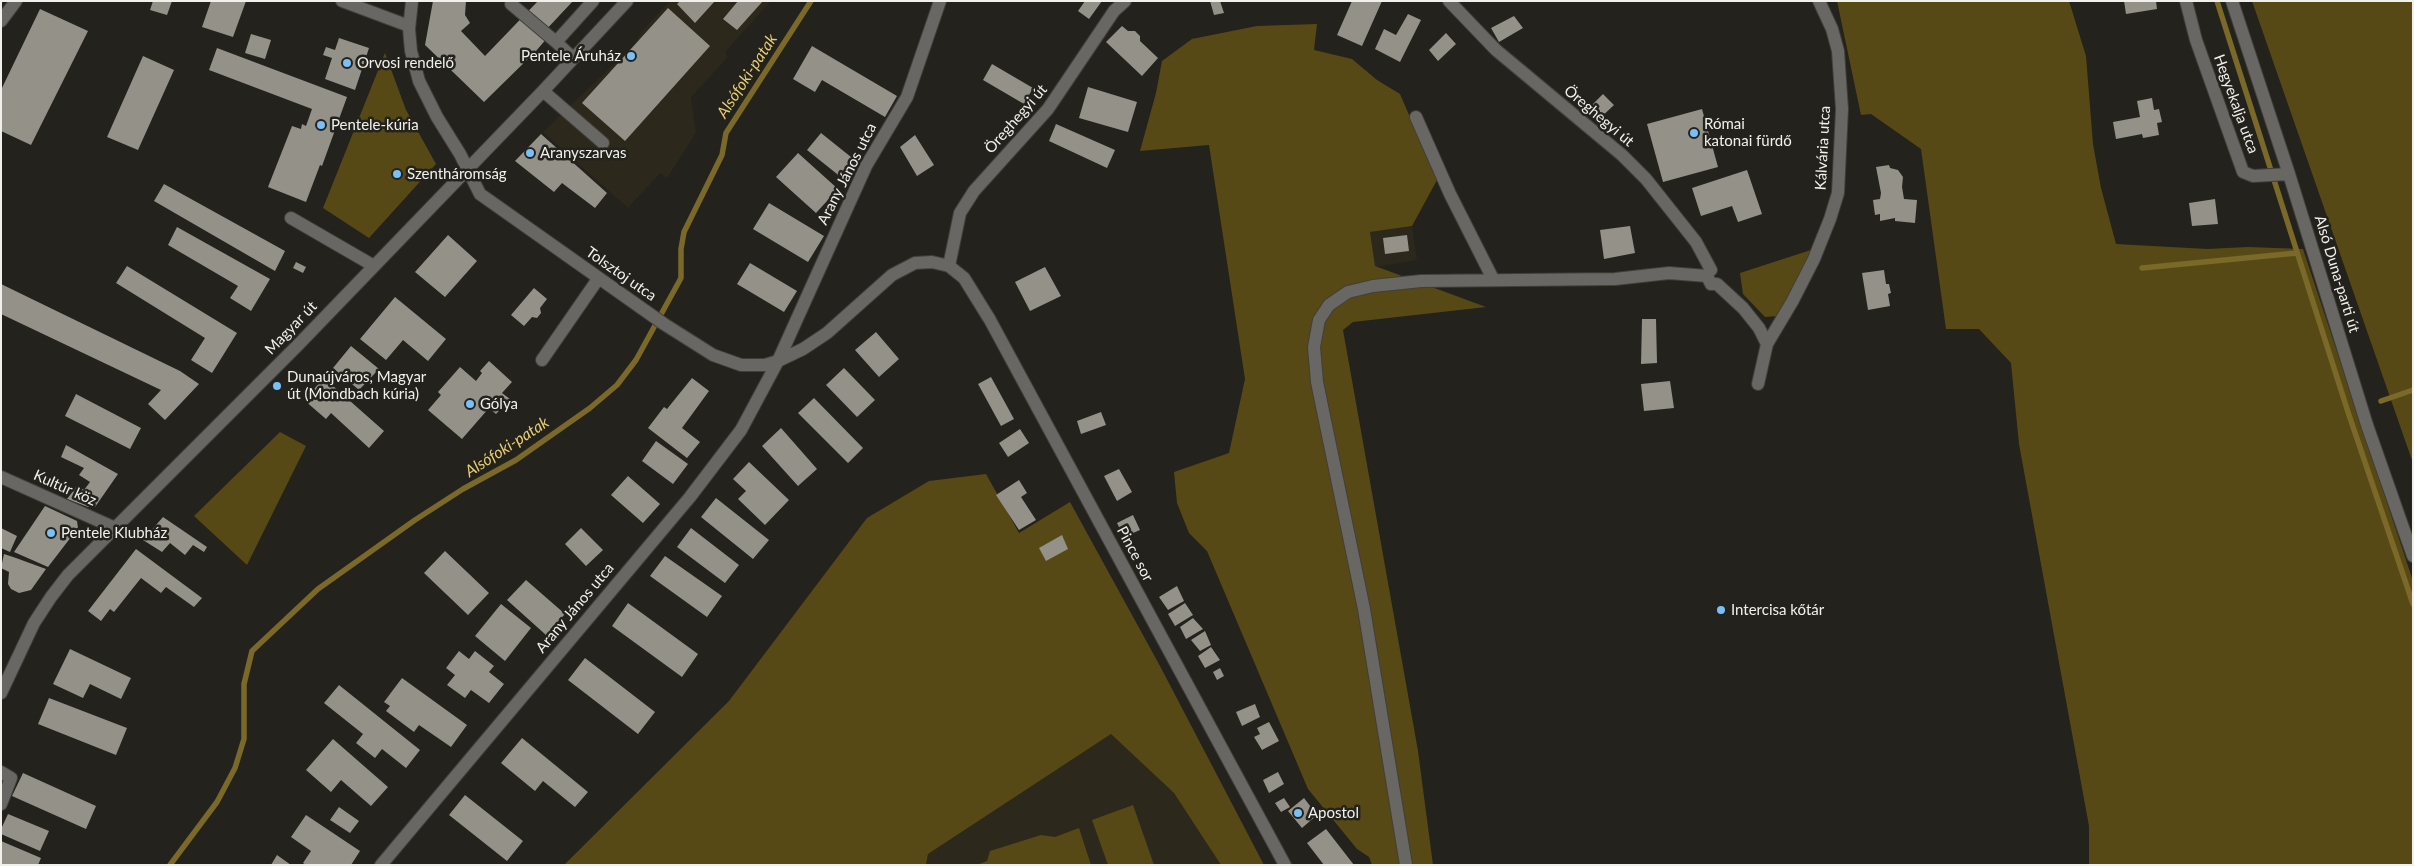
<!DOCTYPE html>
<html>
<head>
<meta charset="utf-8">
<style>
	body { margin:0 }
	#map { position:relative; width:2414px; height:866px; overflow:hidden; background:#24221c; font-family:Lato,sans-serif }
	canvas { display:block }
	.frame { position:absolute; inset:0; border:2px solid #f1f0eb; pointer-events:none }
</style>
</head>
<body>
<div id="map">
<canvas width="2414" height="866"></canvas>
<div class="frame"></div>
</div>
<script>
const g = document.querySelector('canvas').getContext('2d');
g.lineJoin = 'round';
function paint(path, color) {
  g.fillStyle = color;
  g.fill(path, 'evenodd');
}
function shape(rows) {
  const path = new Path2D();
  for (const r of rows) {
    path.moveTo(r[0], r[1]);
    for (let i = 2; i < r.length; i += 2) path.lineTo(r[i], r[i + 1]);
  }
  return path;
}
function stroke(path, color, width, dash) {
  g.strokeStyle = color;
  g.lineWidth = width;
  g.lineCap = dash ? 'butt' : 'round';
  g.setLineDash(dash || []);
  g.stroke(path);
}
function label(font, color, halo, rows, align = 'center') {
  g.font = font + ' Lato,sans-serif';
  g.lineWidth = 5;
  g.setLineDash([]);
  g.textBaseline = 'middle';
  g.strokeStyle = halo;
  g.fillStyle = color;
  for (const [text, x, y, turn = 0] of rows) {
    g.save();
    g.translate(x, y);
    g.rotate((+turn || 0) * Math.PI / 180);
    g.textAlign = isNaN(turn) ? turn : align;
    if (halo) g.strokeText(text, 0, 0);
    g.fillText(text, 0, 0);
    g.restore();
  }
}
paint(shape([
	[670,1,771,1,725,52,728,57,691,97,696,133,667,178,660,173,628,208,543,132,635,44,642,31],
	[1412,226,1417,260,1375,267,1370,232],
	[1111,734,1174,793,1221,865,926,865,928,854]
]), '#2c281c');
paint(shape([
	[1837,1,2069,1,2086,56,2093,144,2101,188,2116,244,2207,249,2248,247,2303,249,2413,581,2413,865,2089,865,2089,826,2019,444,2011,363,1979,329,1946,329,1921,149,1871,114,1861,115],
	[2252,1,2413,1,2413,463,2406,443],
	[1317,24,1314,50,1352,59,1377,80,1400,94,1437,180,1412,226,1370,232,1375,266,1486,307,1353,322,1343,330,1418,751,1433,865,1372,865,1369,857,1357,849,1308,789,1207,551,1189,533,1177,503,1174,472,1229,453,1245,379,1209,145,1140,151,1156,93,1162,61,1192,39,1257,26],
	[385,53,406,110,436,164,369,238,323,208],
	[1814,249,1778,316,1765,317,1743,294,1740,273],
	[280,432,306,446,247,565,194,516],
	[986,474,1019,533,1070,502,1160,666,1264,865,1221,865,1174,793,1111,734,928,854,926,865,564,865,729,701,867,518,929,481],
	[1133,805,1154,865,1108,865,1092,820],
	[1079,828,1091,865,977,865,987,861,990,851,1041,835,1055,837]
]), '#574915');
stroke(shape([
	[2217,1,2348,412,2413,604],
	[2142,268,2297,253],
	[2381,401,2413,390],
	[170,865,217,802,235,768,244,739,244,684,252,651,318,589,415,520,463,489,516,460,590,408,617,385,636,360,681,278,681,249,684,232,722,155,726,133,811,1]
]), '#7a6929', 5.5);
paint(shape([
	[153,1,172,1,167,15,150,10],
	[211,1,246,1,233,37,202,27],
	[433,1,466,1,465,15,470,23,461,31,485,56,538,1,573,1,544,32,548,37,536,51,484,102,425,45],
	[680,1,715,1,695,23,677,4],
	[738,1,763,1,737,30,723,19],
	[1085,1,1102,1,1089,19,1078,11],
	[1210,1,1220,1,1224,13,1214,15],
	[1352,1,1382,1,1362,46,1337,35],
	[2124,1,2156,1,2157,9,2126,14],
	[668,8,710,46,625,141,582,103],
	[40,9,88,31,31,145,1,131,1,90],
	[1408,14,1421,20,1400,62,1375,49,1384,29,1396,35],
	[1514,16,1523,28,1499,42,1491,28],
	[1122,26,1128,31,1135,31,1140,36,1140,41,1158,58,1142,76,1106,42],
	[1446,33,1456,44,1438,61,1429,50],
	[251,34,271,40,265,59,245,53],
	[339,38,369,48,355,90,325,79,332,58,323,55,326,47,335,50],
	[812,46,897,96,885,117,822,80,815,92,793,79],
	[217,48,347,97,322,166,320,165,306,202,268,187,292,126,301,129,302,124,306,126,312,109,209,70],
	[143,56,174,70,138,150,107,137],
	[992,64,1033,88,1024,104,983,80],
	[1088,87,1137,102,1128,132,1079,118],
	[1603,94,1614,105,1597,121,1587,110],
	[2152,98,2154,110,2159,109,2162,122,2157,123,2159,135,2143,138,2142,134,2116,139,2113,122,2140,117,2137,101],
	[1702,109,1718,167,1663,182,1647,124],
	[1056,124,1115,150,1107,168,1049,141],
	[821,133,856,161,842,178,807,150],
	[541,134,607,193,595,208,562,183,554,192,515,161],
	[915,135,934,165,917,176,900,147],
	[798,153,838,189,816,213,776,177],
	[1889,165,1890,168,1898,170,1903,177,1902,187,1904,199,1917,200,1915,223,1895,221,1895,218,1880,221,1880,214,1875,215,1873,200,1880,199,1881,193,1876,167],
	[1747,170,1762,214,1738,222,1732,206,1701,216,1692,188],
	[164,184,285,251,275,271,154,201],
	[2215,199,2218,224,2192,226,2189,203],
	[769,203,824,236,808,262,753,229],
	[1630,226,1635,253,1604,259,1600,230],
	[177,227,270,279,251,311,230,298,238,286,168,245],
	[448,235,477,261,445,297,415,272],
	[1407,235,1409,251,1385,254,1383,238],
	[296,262,306,267,303,273,293,268],
	[750,263,797,291,784,312,737,284],
	[127,266,237,333,212,373,191,360,205,338,116,283],
	[1045,267,1061,296,1030,311,1015,282],
	[1884,270,1886,284,1889,284,1891,293,1888,294,1890,306,1868,310,1862,273],
	[1,284,180,371,199,384,165,420,148,404,161,390,1,314],
	[534,288,547,299,540,308,541,313,537,318,532,317,524,326,511,315],
	[395,297,446,339,428,361,403,340,386,360,360,339],
	[1642,319,1656,319,1657,363,1641,364],
	[876,332,899,359,879,377,855,350],
	[351,346,379,369,359,390,333,368],
	[489,361,512,382,502,393,510,399,496,414,489,408,462,439,428,410,441,395,438,392,460,367,476,381,482,373,480,371],
	[844,368,875,400,857,417,826,385],
	[991,377,1014,419,1001,426,978,384],
	[324,378,384,431,369,448,331,413,326,419,304,400],
	[692,378,709,391,682,428,700,442,687,458,648,428,664,407,667,409],
	[1670,381,1674,408,1644,411,1641,384],
	[76,394,141,428,130,449,65,416],
	[814,398,863,448,848,463,798,413],
	[1101,412,1106,425,1081,434,1077,421],
	[781,428,817,469,798,486,762,446],
	[1020,429,1029,443,1008,457,999,443],
	[656,441,688,464,673,484,642,461],
	[66,445,118,474,95,507,88,507,67,499,77,486,84,490,90,482,79,475,84,468,61,457],
	[749,462,789,500,765,525,738,499,746,491,733,479],
	[1119,469,1132,492,1117,501,1104,476],
	[628,476,660,504,643,523,611,495],
	[1019,480,1027,493,1021,497,1036,520,1019,530,996,495],
	[716,498,769,540,753,559,701,517],
	[45,506,77,521,78,528,48,567,14,552],
	[1133,515,1140,530,1124,537,1117,523],
	[163,517,207,547,204,552,193,545,185,555,170,543,162,552,143,540],
	[1,528,17,536,10,552,1,548],
	[581,528,603,550,586,566,565,544],
	[691,528,739,565,725,583,677,547],
	[1062,535,1068,549,1046,561,1039,548],
	[136,549,202,598,194,607,166,587,161,593,141,578,114,612,110,609,101,621,88,611],
	[445,551,489,593,468,615,424,573],
	[4,554,16,558,46,569,31,590,19,593,11,589,8,584,9,572,1,568],
	[665,556,722,596,707,617,650,576],
	[526,580,565,614,546,635,507,600],
	[1177,586,1184,601,1168,610,1159,597],
	[628,603,698,654,682,677,612,626],
	[1185,603,1193,615,1175,626,1168,614],
	[501,604,531,628,505,661,475,636],
	[1193,618,1203,629,1186,639,1180,627],
	[1205,631,1211,645,1200,651,1191,640],
	[1211,647,1220,660,1205,668,1198,656],
	[70,649,131,678,121,699,90,684,83,698,53,684],
	[459,651,469,659,475,651,494,666,489,672,504,684,489,703,471,690,465,698,447,685,455,675,446,668],
	[585,658,655,712,638,734,568,680],
	[1220,668,1224,676,1217,680,1213,672],
	[402,678,467,725,451,747,419,725,414,732,386,711,390,706,384,702],
	[339,685,420,750,406,768,382,749,375,758,356,743,363,734,324,703],
	[49,698,127,728,116,755,38,724],
	[1255,704,1260,717,1242,726,1236,712],
	[1269,722,1279,741,1262,750,1254,737,1260,734,1257,728],
	[522,738,588,792,575,807,543,781,535,791,501,763],
	[333,739,388,787,371,806,341,780,331,792,306,770],
	[1278,772,1284,784,1269,793,1263,780],
	[23,773,96,806,86,829,12,796],
	[465,795,523,841,507,861,449,815],
	[1284,798,1290,807,1281,812,1275,803],
	[1304,798,1317,815,1302,828,1288,811],
	[339,807,359,821,350,833,330,820],
	[8,814,49,831,40,851,1,834,1,829],
	[306,815,360,851,351,865,306,865,303,863,311,851,291,837],
	[1326,829,1354,865,1324,865,1307,843],
	[1,841,41,858,38,865,1,865],
	[277,855,291,865,271,865]
]), '#949189');
const minor = shape([
	[342,1,409,26],
	[412,1,409,29,411,51,419,81,437,117,460,154,480,194,664,324,713,355,741,365,765,365,778,361,803,349,827,333,892,275,915,263,932,262,949,266,964,278,990,320,1285,865],
	[1449,1,1496,50,1622,155,1646,179,1696,242,1711,270],
	[2186,1,2196,40,2243,172,2253,176,2289,174],
	[2232,1,2289,174,2367,425,2413,556],
	[511,4,556,42],
	[1,21,16,1],
	[573,58,556,42,593,1],
	[543,91,603,143],
	[1416,117,1450,194,1493,279],
	[291,218,374,266],
	[949,266,960,213,974,191,1048,109,1114,11,1125,1],
	[1707,276,1711,284,1717,284,1743,308,1759,328,1767,344],
	[542,360,598,279],
	[1758,384,1767,344,1792,302,1814,259,1830,219,1838,193,1842,109,1838,51,1832,29,1819,1],
	[1,477,115,528],
	[1,693,34,623,51,597,68,575,298,345,543,91,627,1],
	[1,772,11,778,1,804],
	[381,865,690,497,741,430,778,361,866,166,907,97,940,1],
	[1406,865,1364,609,1317,382,1314,347,1319,320,1329,305,1348,292,1373,286,1421,281,1615,279,1669,273,1707,276]
]);
stroke(minor, '#413f39', 14);
stroke(minor, '#686764', 12);
for (const [x, y, r, color] of [
	[631,56,5,"#79bff8"],
	[347,63,5,"#79bff8"],
	[321,125,5,"#79bff8"],
	[1694,133,5,"#79bff8"],
	[530,153,5,"#79bff8"],
	[397,174,5,"#79bff8"],
	[277,386,5,"#79bff8"],
	[470,404,5,"#79bff8"],
	[51,533,5,"#79bff8"],
	[1721,610,5,"#79bff8"],
	[1298,813,5,"#79bff8"]
]) {
  const dot = new Path2D();
  dot.arc(x, y, r, 0, 2 * Math.PI);
  g.fillStyle = color;
  g.fill(dot);
  stroke(dot, '#24221c', 2);
}
label('15px', '#f1f0eb', '#24221c', [
	["Pentele Áruház",621,56,"right"],
	["Orvosi rendelő",357,63],
	["Római",1704,124],
	["katonai fürdő",1704,141],
	["Pentele-kúria",331,125],
	["Aranyszarvas",540,153],
	["Szentháromság",407,174],
	["Dunaújváros, Magyar",287,377],
	["út (Mondbach kúria)",287,394],
	["Gólya",480,404],
	["Pentele Klubház",61,533],
	["Intercisa kőtár",1731,610],
	["Apostol",1308,813]
], 'left');
label('15px', '#f1f0eb', '#24221c', [
	["Hegyekalja utca",2236,104,70],
	["Öreghegyi út",1599,116,40],
	["Öreghegyi út",1016,119,-49],
	["Kálvária utca",1823,148,-87],
	["Arany János utca",847,174,-63],
	["Tolsztoj utca",621,274,35],
	["Alsó Duna-parti út",2337,274,73],
	["Magyar út",291,328,-46],
	["Kultúr köz",65,488,24],
	["Pince sor",1135,554,62],
	["Arany János utca",575,608,-50]
]);
label('italic 16px', '#e6cd71', '#24221c', [
	["Alsófoki-patak",747,76,-57],
	["Alsófoki-patak",507,447,-33]
]);
</script>
</body>
</html>
